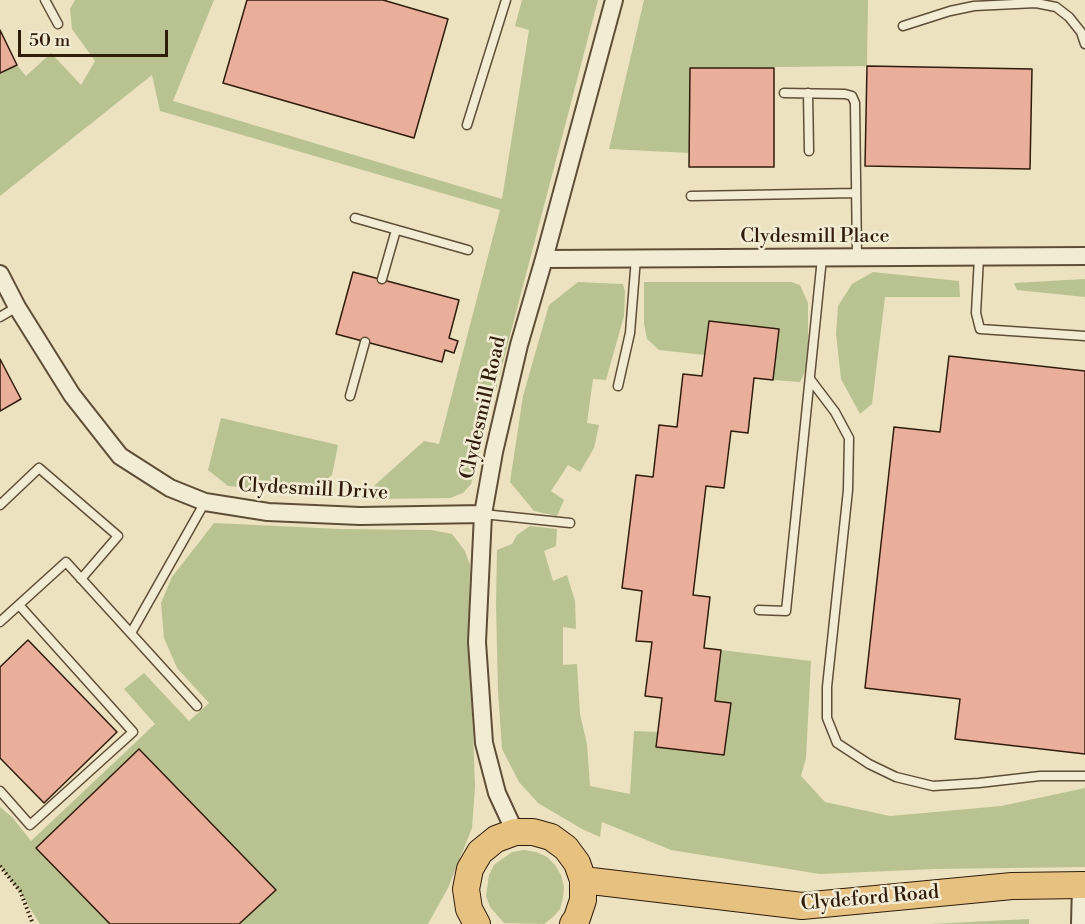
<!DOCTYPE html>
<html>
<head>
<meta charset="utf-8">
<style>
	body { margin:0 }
	#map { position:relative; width:1085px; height:924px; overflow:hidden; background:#ece2bf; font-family:"Libre Bodoni",serif }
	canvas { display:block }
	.scale { position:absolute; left:18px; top:30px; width:150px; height:27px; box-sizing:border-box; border:3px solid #301c0a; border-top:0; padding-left:8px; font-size:18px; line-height:21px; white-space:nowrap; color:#301c0a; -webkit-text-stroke:4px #f3ecd5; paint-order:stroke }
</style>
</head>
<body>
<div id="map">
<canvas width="1085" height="924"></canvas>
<div class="scale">50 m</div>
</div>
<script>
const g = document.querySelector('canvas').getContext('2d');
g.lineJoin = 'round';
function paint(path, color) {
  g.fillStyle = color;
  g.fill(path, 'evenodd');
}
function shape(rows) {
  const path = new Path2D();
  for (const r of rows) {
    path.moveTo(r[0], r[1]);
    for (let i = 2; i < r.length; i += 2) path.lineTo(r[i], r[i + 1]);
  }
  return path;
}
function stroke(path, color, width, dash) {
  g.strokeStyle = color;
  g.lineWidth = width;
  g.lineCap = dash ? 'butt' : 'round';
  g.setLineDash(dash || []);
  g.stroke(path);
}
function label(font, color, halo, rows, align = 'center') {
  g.font = font + ' "Libre Bodoni",serif';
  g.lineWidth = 5;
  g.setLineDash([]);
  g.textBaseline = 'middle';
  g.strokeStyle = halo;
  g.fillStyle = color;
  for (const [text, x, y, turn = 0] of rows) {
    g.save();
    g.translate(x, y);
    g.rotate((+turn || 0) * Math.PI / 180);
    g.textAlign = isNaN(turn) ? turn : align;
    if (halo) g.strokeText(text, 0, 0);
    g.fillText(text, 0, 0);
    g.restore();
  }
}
paint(shape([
	[75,0,214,0,173,101,502,199,529,30,515,26,522,0,598,0,471,484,463,493,450,498,376,499,372,494,375,485,424,441,439,444,500,210,160,111,152,75,0,196,0,73,17,65,26,76,51,53,81,85,95,61,72,29,70,9],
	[644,0,868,0,867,66,690,68,690,153,609,149],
	[873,272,959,281,960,297,885,297,872,404,860,414,841,379,836,334,838,306,852,284],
	[1085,279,1085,297,1017,290,1014,283],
	[578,282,623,284,625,292,624,316,606,380,593,379,587,423,599,425,594,448,580,472,568,465,551,491,564,500,557,516,534,511,510,482,523,396,549,305],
	[644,282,791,282,800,285,808,303,808,365,800,382,773,380,778,329,710,321,705,355,659,350,647,339,644,323],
	[221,418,338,445,332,475,309,494,228,486,208,470],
	[214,523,340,529,431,530,452,534,465,551,470,565,469,622,475,787,472,828,448,888,428,924,40,924,20,892,0,866,0,807,12,817,31,841,155,724,124,689,144,673,189,721,209,703,177,668,164,638,161,603,172,577],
	[530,526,557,529,556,546,544,551,553,581,567,575,575,601,576,629,563,627,563,665,577,664,580,714,587,744,590,786,630,794,634,731,658,732,657,747,724,755,731,703,715,701,721,650,811,661,806,758,801,776,825,802,890,816,1001,806,1085,788,1085,867,935,869,820,874,671,850,602,822,600,837,582,829,538,803,519,782,502,749,498,691,496,605,497,550,512,544,517,535],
	[524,850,536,852,547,857,555,865,561,875,564,887,563,898,560,909,553,917,544,924,504,923,490,907,486,896,489,875,494,865,512,852],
	[1029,919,1029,924,930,924]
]), '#b9c391');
const building = shape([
	[247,0,383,0,448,19,414,138,223,83,247,0],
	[0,30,17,65,0,73,0,30],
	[867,66,1032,69,1030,169,865,166,867,66],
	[690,68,774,68,774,167,689,167,690,68],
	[353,272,459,300,449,338,458,341,454,353,445,350,442,362,336,334,353,272],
	[709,321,779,329,773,380,754,378,748,433,731,431,724,488,706,486,693,595,710,597,704,648,721,650,715,701,731,703,724,755,656,747,662,698,645,696,652,642,636,641,642,591,622,588,636,475,653,477,659,425,677,427,683,374,702,376,709,321],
	[949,356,1085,371,1085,754,955,739,960,699,865,688,894,427,940,432,949,356],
	[0,359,21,399,0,411,0,359],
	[28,640,117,732,44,803,0,758,0,667,28,640],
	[139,749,276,890,239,924,110,924,36,848,139,749]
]);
paint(building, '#e9af9a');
stroke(building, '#301c0a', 1.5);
const lane = shape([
	[45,0,58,24],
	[903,26,950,11,974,6,1036,3,1056,7,1069,17,1081,32,1085,44],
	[784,93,845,94,852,96,855,103,857,257],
	[808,93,809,151],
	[467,125,506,0],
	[691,196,856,193],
	[355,218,468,250],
	[979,257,976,313,980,329,1085,336],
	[382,279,396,230],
	[0,317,17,307],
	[810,379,835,412,849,438,848,490,827,687,827,718,837,743,869,764,896,777,933,786,979,783,1040,776,1085,776],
	[618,386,630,333,636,258],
	[350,396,365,342],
	[0,505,39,468,118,536,81,579],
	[483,514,570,523],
	[759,610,786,611,822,258],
	[0,622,66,562,197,706],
	[131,633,205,502],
	[0,791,30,825,133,732,19,605]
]);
const street = shape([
	[544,259,1085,256],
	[0,274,17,307,72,395,120,456,170,488,205,502,268,512,360,516,483,514],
	[515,832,497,793,484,743,477,642,483,514,494,452,519,345,544,259,614,0],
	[1080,924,1081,885]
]);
const primary = shape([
	[583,880,802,906,1012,886,1085,885],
	[477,924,469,909,466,889,470,869,480,852,496,839,515,832,533,832,551,837,566,848,577,863,583,880,583,900,577,918,573,924]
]);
stroke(lane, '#5f4e37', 11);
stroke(street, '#5f4e37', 20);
stroke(primary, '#301c0a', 28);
stroke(shape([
	[0,866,20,891,33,924]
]), '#301c0a', 4, [1.5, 3]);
stroke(lane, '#f3ecd5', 8);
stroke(street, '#f3ecd5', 16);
stroke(primary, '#e6c180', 26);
label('20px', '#301c0a', '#f3ecd5', [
	["Clydesmill Place",815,237],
	["Clydesmill Road",484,408,-77],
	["Clydesmill Drive",313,490,3],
	["Clydeford Road",870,899,-5]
]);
</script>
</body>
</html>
